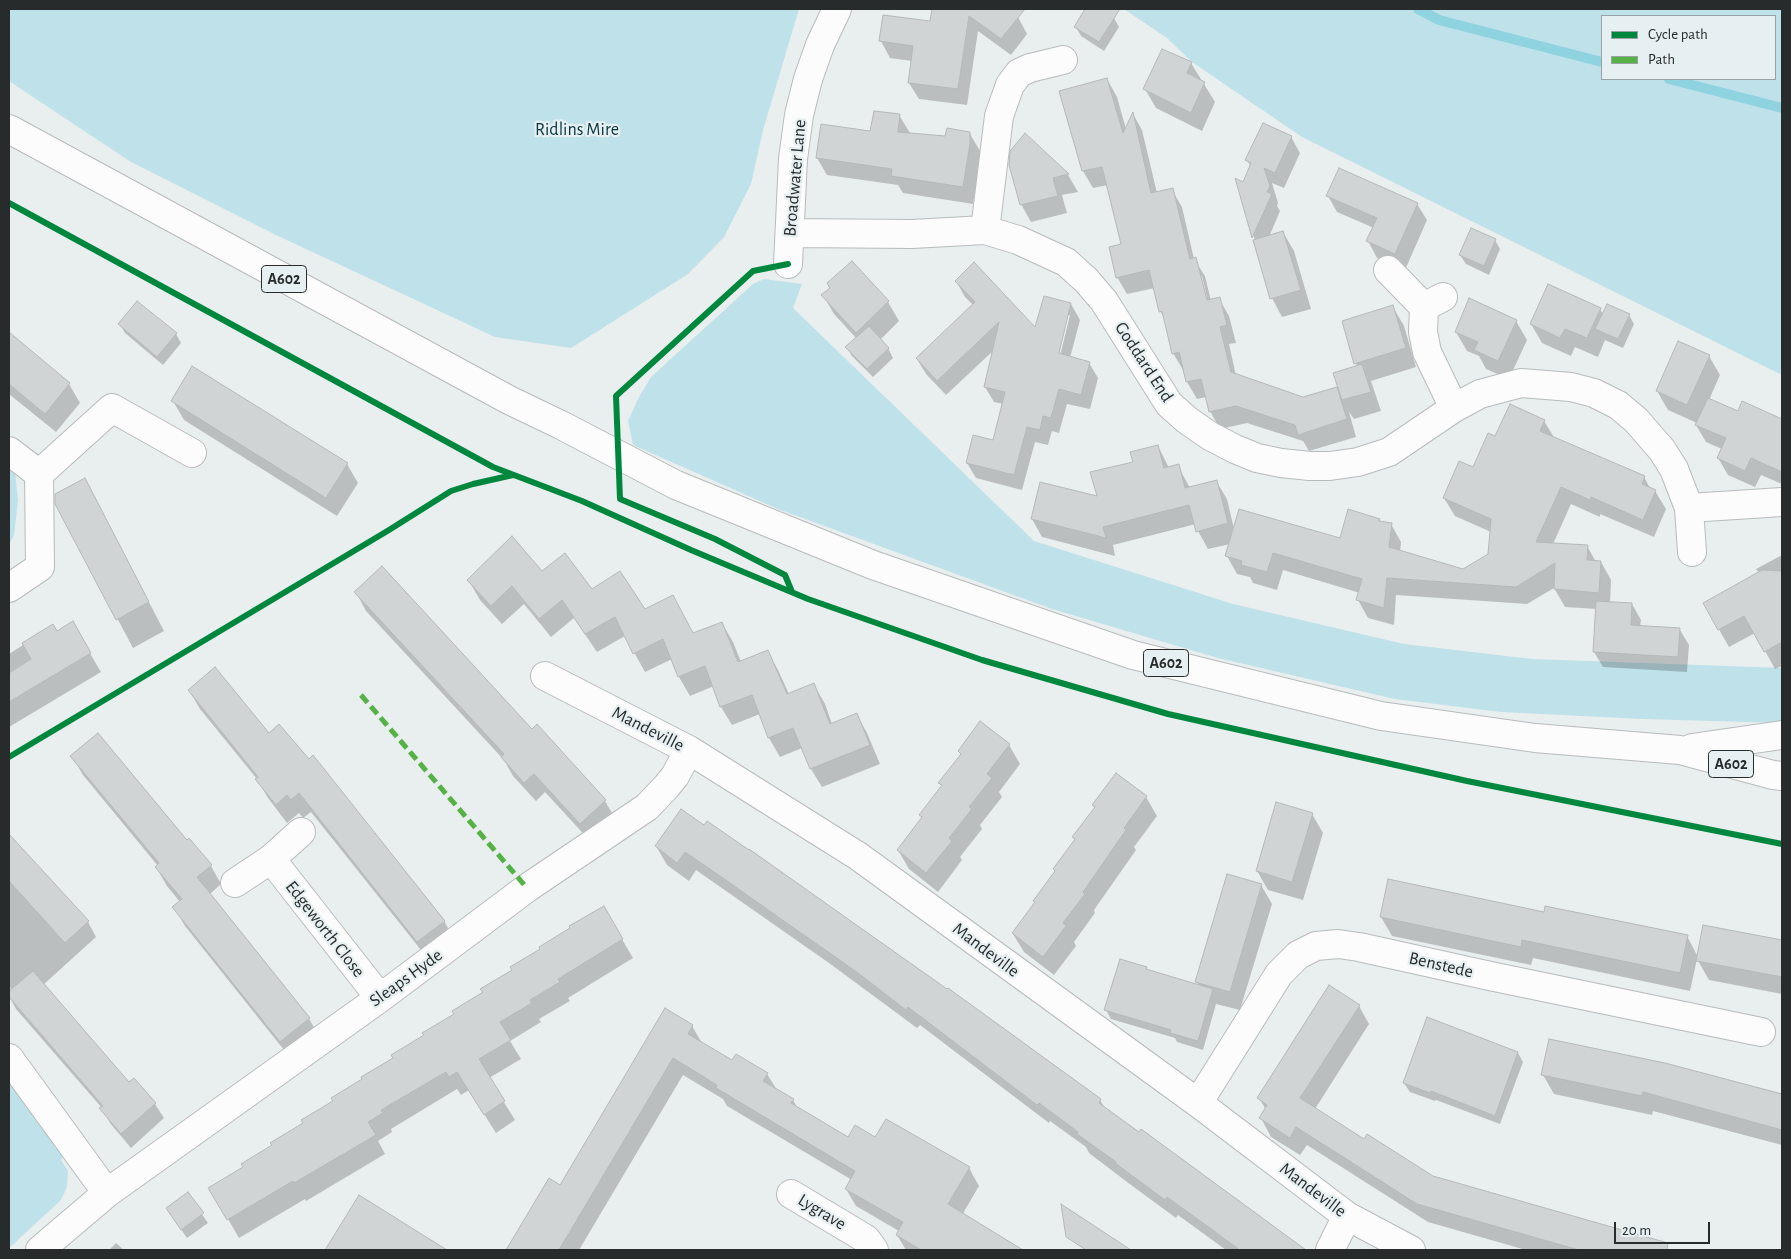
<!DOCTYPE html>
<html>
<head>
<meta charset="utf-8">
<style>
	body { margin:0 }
	#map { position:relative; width:1791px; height:1259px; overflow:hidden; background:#e9eeee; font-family:"Alegreya Sans",sans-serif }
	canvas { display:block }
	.frame { position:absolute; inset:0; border:10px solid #282b2c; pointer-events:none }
	.legend { position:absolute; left:1601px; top:15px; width:175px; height:65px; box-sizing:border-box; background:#e6eff1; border:1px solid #9aa1a2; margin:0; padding:6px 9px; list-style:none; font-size:15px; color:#282b2c }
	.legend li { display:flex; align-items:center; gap:10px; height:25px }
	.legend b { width:25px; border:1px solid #9aa1a2 }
	.scale { position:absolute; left:1614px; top:1222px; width:96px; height:22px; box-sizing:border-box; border:2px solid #282b2c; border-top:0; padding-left:6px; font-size:15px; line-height:18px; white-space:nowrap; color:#282b2c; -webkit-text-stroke:4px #e6eff1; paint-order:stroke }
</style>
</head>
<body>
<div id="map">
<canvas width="1791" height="1259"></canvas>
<div class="frame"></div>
<ul class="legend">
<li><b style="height:6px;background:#00873e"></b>Cycle path</li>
<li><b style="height:6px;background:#56b246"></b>Path</li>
</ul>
<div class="scale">20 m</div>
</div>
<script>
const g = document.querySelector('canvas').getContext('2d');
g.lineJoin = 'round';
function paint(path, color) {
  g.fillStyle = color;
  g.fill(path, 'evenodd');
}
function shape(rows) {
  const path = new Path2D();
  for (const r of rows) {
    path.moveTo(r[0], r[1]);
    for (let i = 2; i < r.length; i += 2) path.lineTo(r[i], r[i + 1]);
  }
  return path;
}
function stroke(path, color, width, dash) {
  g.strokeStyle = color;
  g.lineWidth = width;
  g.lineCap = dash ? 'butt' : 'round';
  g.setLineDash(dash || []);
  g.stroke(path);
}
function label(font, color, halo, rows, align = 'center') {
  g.font = font + ' "Alegreya Sans",sans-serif';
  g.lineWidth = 4.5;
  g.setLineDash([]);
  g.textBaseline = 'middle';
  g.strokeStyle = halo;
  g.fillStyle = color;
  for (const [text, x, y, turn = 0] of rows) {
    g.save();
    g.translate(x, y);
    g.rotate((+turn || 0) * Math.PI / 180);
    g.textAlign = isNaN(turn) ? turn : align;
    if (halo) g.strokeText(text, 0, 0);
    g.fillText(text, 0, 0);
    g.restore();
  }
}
paint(shape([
	[9,9,799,9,763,130,751,184,724,237,688,274,571,348,495,337,276,235,131,162,9,81],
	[1124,9,1782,9,1782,375,1302,137,1192,62,1167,38],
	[1602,16,1775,16,1775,79,1602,79],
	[764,279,802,284,793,308,1034,541,1233,604,1404,644,1532,659,1782,668,1782,723,1643,719,1501,712,1395,699,1218,658,1052,609,778,509,633,445,628,421,639,397,651,377,753,284],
	[9,468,15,472,18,500,14,535,9,545],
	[9,1080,67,1148,61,1160,68,1171,67,1187,61,1200,9,1248]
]), '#bfe1e9');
paint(shape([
	[933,9,1007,9,1018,17,1027,34,1011,55,978,31,967,105,919,99,909,83,912,61,890,58,881,41,932,22],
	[1086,9,1100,9,1114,18,1119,27,1104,51,1081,36,1076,27],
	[1191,63,1215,102,1202,131,1156,108,1145,89],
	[1107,79,1117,97,1126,129,1133,114,1142,130,1157,193,1172,190,1182,207,1194,259,1205,276,1211,301,1219,299,1229,316,1236,343,1229,344,1236,376,1303,398,1337,388,1339,393,1357,367,1356,363,1393,307,1404,326,1416,367,1371,381,1381,411,1354,419,1349,412,1356,437,1309,451,1303,441,1247,423,1220,429,1210,411,1206,397,1197,399,1187,382,1185,370,1183,370,1173,353,1166,321,1160,311,1155,288,1127,294,1117,277,1122,245,1108,185,1093,188,1083,171],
	[1199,276,1202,276,1209,306,1207,307],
	[899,115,910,133,947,137,970,134,980,151,980,162,973,204,903,193,898,185,827,175,817,158,871,133],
	[1025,135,1068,175,1078,192,1062,195,1067,213,1031,222,1021,204],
	[1291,137,1300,153,1284,188,1272,183,1278,203,1277,206,1280,211,1269,237,1283,232,1294,251,1311,309,1282,317,1272,298,1237,180,1244,184,1251,167,1247,160],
	[1328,196,1417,204,1427,220,1405,270,1377,258,1368,241,1374,228,1337,212],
	[1495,240,1500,249,1489,275,1466,264,1460,255],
	[852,262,888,302,899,321,880,340,888,348,893,358,873,377,852,356,847,347,857,339,834,314,823,295,831,288],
	[956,281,1036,330,1071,304,1080,320,1070,358,1089,363,1098,378,1090,409,1067,404,1059,433,1052,431,1048,445,1035,442,1022,490,976,478,967,463,994,441,1003,404,994,402,985,387,994,350,946,395,926,374,917,359,973,305,965,297],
	[1067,315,1070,315,1059,360,1056,359],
	[1600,309,1603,314,1629,315,1634,324,1623,348,1605,340,1598,357,1575,347,1571,356,1542,343,1531,324],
	[1516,321,1527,340,1509,379,1486,369,1479,356,1467,351,1456,332],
	[120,324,176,334,181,343,163,365,125,333],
	[9,335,69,384,80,403,56,432,9,394],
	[1709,356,1720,375,1709,400,1738,413,1743,403,1782,420,1782,484,1761,475,1755,487,1728,475,1718,458,1722,449,1706,442,1696,425,1697,423,1668,410,1657,391],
	[173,401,347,464,358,483,337,516,184,420],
	[1544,421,1555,439,1644,477,1651,490,1655,491,1666,509,1654,537,1600,514,1600,517,1571,504,1553,544,1587,546,1596,562,1601,562,1611,580,1610,603,1632,604,1641,620,1640,627,1680,630,1689,645,1687,672,1603,667,1594,652,1597,609,1565,607,1554,588,1527,604,1396,595,1394,625,1368,618,1358,600,1360,593,1283,570,1277,590,1253,583,1250,577,1237,574,1227,556,1230,544,1208,549,1198,531,1196,524,1113,545,1115,556,1042,537,1032,519,1098,498,1134,462,1158,446,1169,468,1178,466,1190,488,1216,481,1227,499,1234,529,1340,540,1379,520,1381,522,1391,524,1401,542,1400,552,1464,570,1489,555,1491,532,1455,516,1444,498,1474,468,1496,437],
	[56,503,100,508,164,631,133,648],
	[1782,555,1782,666,1775,669,1755,633,1729,647,1704,603,1759,573,1756,569],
	[541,573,645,610,694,634,722,623,733,642,741,662,767,651,778,670,789,694,814,685,825,704,832,724,856,714,867,733,880,764,822,787,811,769,802,748,780,757,769,738,760,714,732,725,721,707,714,686,690,696,679,677,672,659,645,672,625,636,597,652,574,618,551,637,524,604,502,624,480,600,469,581],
	[356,592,532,730,537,726,605,801,616,820,591,842,545,792,536,801,513,776,504,760,366,611],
	[72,623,101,672,9,727,9,654,53,626,57,633],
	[189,690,269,735,444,921,455,940,429,960,311,812,303,818,299,813,287,823,268,798,257,779,200,709],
	[980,723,1009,745,1020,764,999,792,1002,797,980,825,982,829,960,857,962,860,938,892,909,869,898,850,923,818,921,815,942,787,940,783,961,755,959,751],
	[72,756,186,842,211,866,221,884,210,894,309,1019,320,1037,292,1060,185,926,174,907,180,902,167,886,156,867,158,866,83,775],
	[1117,774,1146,797,1157,816,1134,847,1136,850,1094,910,1095,913,1074,942,1076,946,1054,975,1024,952,1013,934,1036,903,1034,901,1056,872,1096,808,1094,805],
	[681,811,1100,1100,1106,1110,1295,1244,1299,1250,1226,1250,1178,1215,1176,1218,1127,1182,1089,1153,1086,1147,1050,1121,1049,1123,920,1025,917,1028,829,963,696,870,689,881,667,865,656,846],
	[1312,814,1323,833,1303,900,1268,890,1257,871],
	[9,836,88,922,96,937,43,985,129,1084,155,1104,164,1118,131,1148,110,1123,102,1108,16,1009,9,996,9,993,12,990,9,986],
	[1261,885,1272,904,1240,1010,1216,1004,1203,1050,1177,1042,1175,1038,1111,1019,1106,1010,1146,968,1148,971,1199,986,1197,982],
	[603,907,633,958,568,998,570,1001,539,1019,541,1022,510,1041,521,1059,489,1078,515,1120,496,1133,469,1090,461,1095,457,1089,391,1129,392,1132,378,1141,385,1154,306,1201,305,1199,239,1238,210,1188,245,1167,455,1015,513,970],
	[1545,913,1687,936,1698,957,1704,927,1782,942,1782,994,1709,980,1697,959,1690,991,1533,958,1531,965,1392,936,1381,917],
	[1359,1006,1369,1024,1315,1109,1365,1140,1433,1177,1619,1230,1666,1250,1526,1250,1428,1222,1307,1145,1300,1155,1271,1137,1261,1118,1266,1110,1259,1098],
	[1427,1019,1518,1053,1523,1062,1500,1124,1436,1100,1435,1101,1410,1092,1404,1083],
	[692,1026,702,1043,732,1062,736,1056,767,1074,777,1090,793,1100,798,1109,849,1139,875,1139,886,1120,969,1168,979,1186,962,1215,1018,1250,906,1250,897,1235,899,1231,856,1206,846,1189,852,1180,727,1106,723,1099,683,1075,579,1250,505,1250,510,1243,512,1243,561,1186],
	[1698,1073,1782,1119,1782,1145,1653,1111,1652,1115,1554,1094,1543,1075],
	[188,1194,208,1223,187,1238,167,1209],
	[359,1197,439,1245,442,1250,327,1250],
	[116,1243,124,1250,109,1250]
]), '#0003');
stroke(shape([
	[1418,9,1439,20,1602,62],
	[1669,79,1782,108]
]), '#8fd3e1', 10);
const building = shape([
	[932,9,1025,9,1001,39,969,16,958,89,908,83,913,46,879,41,883,15,930,21,932,9],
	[1085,9,1120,9,1099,42,1074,27,1085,9],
	[1162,49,1192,62,1187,73,1205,82,1191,113,1143,89,1162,49],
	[1107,78,1123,133,1133,112,1151,193,1173,188,1190,259,1196,257,1207,300,1220,297,1227,325,1220,327,1231,372,1303,397,1337,387,1347,419,1298,435,1295,425,1236,406,1209,412,1201,379,1186,382,1179,352,1172,354,1162,311,1159,312,1149,270,1116,278,1109,247,1121,244,1102,167,1082,171,1059,91,1107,78],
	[874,111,900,114,898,132,945,136,947,128,970,132,970,144,963,187,891,176,892,169,816,158,821,124,870,131,874,111],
	[1263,123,1292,136,1275,173,1264,168,1270,186,1267,192,1272,194,1252,238,1235,178,1243,182,1251,163,1245,160,1263,123],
	[1025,133,1069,174,1053,178,1058,196,1020,205,1009,165,1010,151,1025,133],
	[1339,168,1418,203,1395,254,1366,241,1377,218,1326,196,1339,168],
	[1471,228,1496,239,1484,266,1459,255,1471,228],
	[1283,231,1301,290,1270,299,1253,240,1283,231],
	[852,261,889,301,856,333,821,295,830,288,827,283,852,261],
	[974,262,1035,327,1044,296,1071,303,1059,353,1090,362,1081,395,1059,389,1051,418,1043,416,1040,430,1027,427,1014,475,966,463,973,435,993,440,1005,392,984,387,999,322,937,381,916,358,975,302,955,281,974,262],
	[1548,284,1601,308,1587,338,1565,329,1560,338,1530,324,1548,284],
	[1469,298,1517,320,1498,361,1474,350,1478,342,1455,332,1469,298],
	[137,301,177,333,157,357,118,324,137,301],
	[1607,304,1630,314,1618,339,1595,329,1607,304],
	[1393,305,1406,348,1354,364,1342,321,1393,305],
	[869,326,889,348,867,369,845,347,869,326],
	[9,332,70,383,45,414,9,384,9,332],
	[1678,341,1710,355,1687,405,1656,391,1678,341],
	[1362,364,1371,392,1342,400,1333,373,1362,364],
	[192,366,348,463,326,498,171,401,192,366],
	[1708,398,1738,411,1742,401,1782,419,1782,472,1751,458,1745,471,1717,458,1726,438,1695,425,1708,398],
	[1510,404,1545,420,1540,431,1645,476,1642,484,1656,490,1643,520,1591,497,1590,500,1561,487,1536,542,1588,545,1587,560,1601,561,1599,593,1554,589,1555,563,1516,587,1387,578,1384,608,1356,600,1362,579,1273,553,1267,572,1241,565,1242,561,1225,556,1239,509,1340,538,1348,509,1380,519,1379,521,1392,523,1389,547,1463,569,1488,554,1491,519,1443,498,1459,461,1473,467,1488,433,1495,436,1510,404],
	[1158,445,1164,468,1179,464,1185,488,1217,480,1228,523,1196,532,1189,505,1103,527,1106,538,1031,519,1040,482,1097,496,1090,472,1133,462,1130,452,1158,445],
	[85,478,149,602,116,620,55,504,55,494,85,478],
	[512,536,542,571,565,553,592,589,620,571,645,609,673,595,693,633,722,622,738,662,768,650,787,694,814,683,830,724,857,713,870,745,810,769,793,728,768,738,752,695,720,707,705,666,678,677,663,639,633,654,615,617,585,634,562,600,539,619,512,586,491,606,467,580,512,536],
	[382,566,532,729,537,724,606,800,580,824,534,774,524,783,501,757,504,754,354,592,382,566],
	[1762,570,1782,571,1782,642,1764,652,1744,616,1718,630,1703,603,1762,570],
	[1596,601,1632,603,1631,625,1680,628,1678,657,1593,652,1596,601],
	[73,621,91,653,9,702,9,673,31,659,22,643,53,624,57,631,73,621],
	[215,667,269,733,279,724,309,759,313,755,445,921,417,942,299,793,291,800,287,795,276,805,255,779,258,777,188,690,215,667],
	[980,721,1010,744,987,774,992,778,969,807,972,809,949,838,952,841,926,873,897,850,922,817,919,815,942,785,938,783,961,754,958,751,980,721],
	[98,733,187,840,189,838,212,865,197,877,310,1018,280,1042,172,907,182,899,155,867,159,863,70,756,98,733],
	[1116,773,1147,796,1124,828,1126,830,1083,892,1085,894,1063,923,1066,926,1043,957,1012,933,1035,902,1033,901,1055,871,1053,869,1075,839,1072,837,1095,807,1092,805,1116,773],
	[1276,802,1313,813,1292,882,1256,871,1276,802],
	[681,809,704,825,707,821,749,850,749,849,947,989,948,988,1101,1099,1099,1103,1139,1132,1141,1129,1306,1250,1240,1250,1167,1197,1165,1200,1115,1163,1116,1162,1077,1134,1078,1132,1039,1103,1037,1105,908,1007,906,1010,858,973,710,869,685,852,677,863,655,846,681,809],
	[9,834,89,921,65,943,9,881,9,834],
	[1227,874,1262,884,1230,992,1195,982,1227,874],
	[1388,879,1544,912,1545,906,1688,935,1680,973,1522,940,1521,947,1380,917,1388,879],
	[604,906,623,939,558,979,560,982,530,1000,532,1003,500,1022,511,1040,479,1059,505,1101,484,1115,457,1072,449,1077,446,1072,381,1110,383,1113,368,1122,376,1135,294,1183,293,1181,227,1220,208,1188,243,1167,241,1164,272,1145,270,1143,303,1123,301,1120,333,1101,331,1098,362,1079,361,1077,393,1058,391,1055,424,1035,422,1033,454,1014,452,1011,483,992,480,989,512,970,510,967,540,949,539,947,570,928,569,926,604,906],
	[1703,925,1782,940,1782,977,1696,961,1703,925],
	[1120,959,1147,967,1146,969,1213,989,1198,1041,1170,1033,1171,1030,1104,1010,1120,959],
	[33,971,129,1082,134,1078,156,1103,121,1134,99,1108,103,1106,9,997,9,991,33,971],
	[1329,985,1360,1005,1300,1098,1364,1139,1367,1134,1433,1176,1668,1243,1667,1250,1579,1250,1417,1204,1296,1127,1290,1138,1259,1118,1267,1105,1257,1098,1329,985],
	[665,1008,693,1025,688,1034,732,1060,736,1054,768,1073,763,1081,794,1099,791,1103,848,1137,855,1125,875,1137,886,1119,970,1167,948,1204,1023,1250,921,1250,896,1235,903,1222,845,1189,855,1171,716,1088,717,1085,673,1058,559,1250,506,1250,549,1178,560,1185,665,1008],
	[1427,1017,1518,1052,1495,1116,1431,1091,1430,1093,1403,1083,1427,1017],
	[1549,1039,1665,1063,1782,1094,1782,1130,1643,1092,1642,1096,1541,1075,1549,1039],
	[188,1192,204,1213,181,1230,166,1208,188,1192],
	[359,1195,447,1250,325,1250,359,1195],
	[1061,1204,1131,1250,1086,1250,1066,1237,1061,1204]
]);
paint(building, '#d0d4d4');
stroke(building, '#b4b8b8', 1);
const street = shape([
	[985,230,999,116,1010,85,1019,73,1030,68,1063,60],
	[791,233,912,234,985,230,1018,240,1066,262,1086,280,1104,301,1169,404,1187,420,1210,436,1235,449,1257,458,1281,463,1310,466,1330,466,1358,462,1389,452,1454,408,1480,394,1521,383,1571,387,1594,393,1618,405,1636,420,1662,450,1674,469,1689,508,1692,552],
	[788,264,793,159,799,115,808,79,820,45,837,9],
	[1388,270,1424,307,1443,297],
	[1424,307,1423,332,1427,352,1454,408],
	[9,451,39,474],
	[1689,508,1782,502],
	[9,588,40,567,39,474,112,408,192,453],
	[545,676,689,750,858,856,1198,1103,1347,1216,1411,1250],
	[271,859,380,998],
	[235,883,271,859,301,832],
	[9,1058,107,1193],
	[1198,1103,1279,974,1298,955,1316,946,1338,944,1359,947,1490,976,1761,1032],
	[791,1194,866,1239,874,1250],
	[40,1250,107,1193,380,998,527,888,647,807,666,787,675,776,689,750],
	[1330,1250,1347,1216]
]);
const highway = shape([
	[9,129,509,400,561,425,676,485,873,565,1133,655,1381,716,1535,738,1680,750,1773,775,1782,776],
	[1692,748,1782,735]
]);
stroke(street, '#b8bbbc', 30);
stroke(highway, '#b8bbbc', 30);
stroke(street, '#fcfcfc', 28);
stroke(highway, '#fcfcfc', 28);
stroke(shape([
	[361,695,527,888]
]), '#56b246', 5, [10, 5]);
stroke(shape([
	[9,203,493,467,582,501,691,550,808,599,982,660,1168,714,1467,781,1782,844],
	[788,264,753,271,616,396,620,499,715,539,785,575,792,592],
	[9,757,389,530,451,491,473,484,513,475]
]), '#00873e', 6);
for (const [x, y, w] of [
	[284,279,45],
	[1166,663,45],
	[1731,764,45]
]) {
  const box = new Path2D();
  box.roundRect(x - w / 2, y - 13.5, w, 27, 4);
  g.fillStyle = '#e6eff1';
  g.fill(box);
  stroke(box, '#282b2c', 1);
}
label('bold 16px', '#282b2c', null, [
	["A602",284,279],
	["A602",1166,663],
	["A602",1731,764]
]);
label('18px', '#093740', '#e6eff1', [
	["Ridlins Mire",577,130]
]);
label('18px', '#282b2c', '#e6eff1', [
	["Broadwater Lane",795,178,-85],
	["Goddard End",1144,362,57],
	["Mandeville",648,729,27],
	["Edgeworth Close",325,929,52],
	["Mandeville",986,950,37],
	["Benstede",1441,965,13],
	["Sleaps Hyde",406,978,-36],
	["Mandeville",1313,1190,37],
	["Lygrave",822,1212,31]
]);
</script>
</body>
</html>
